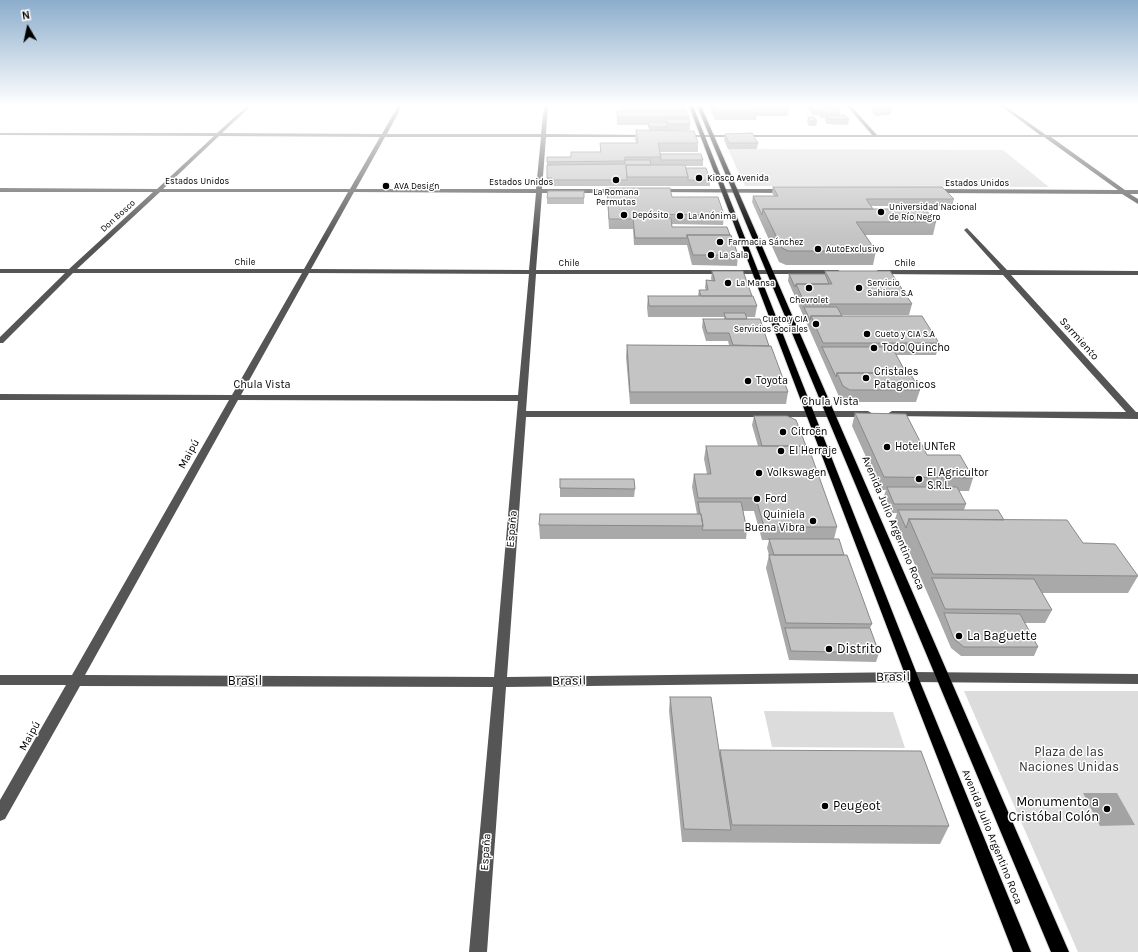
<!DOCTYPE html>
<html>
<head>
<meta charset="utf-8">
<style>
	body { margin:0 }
	#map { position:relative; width:1138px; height:952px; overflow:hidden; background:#fff; font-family:Karla,sans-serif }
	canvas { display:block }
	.north { position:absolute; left:8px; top:8px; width:40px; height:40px; -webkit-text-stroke:3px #fff; paint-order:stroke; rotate:351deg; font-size:11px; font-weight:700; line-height:16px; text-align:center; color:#000 }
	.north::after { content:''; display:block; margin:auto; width:14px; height:18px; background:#000; clip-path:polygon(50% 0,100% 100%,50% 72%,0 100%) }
</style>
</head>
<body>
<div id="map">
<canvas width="1138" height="952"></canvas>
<div class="north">N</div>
</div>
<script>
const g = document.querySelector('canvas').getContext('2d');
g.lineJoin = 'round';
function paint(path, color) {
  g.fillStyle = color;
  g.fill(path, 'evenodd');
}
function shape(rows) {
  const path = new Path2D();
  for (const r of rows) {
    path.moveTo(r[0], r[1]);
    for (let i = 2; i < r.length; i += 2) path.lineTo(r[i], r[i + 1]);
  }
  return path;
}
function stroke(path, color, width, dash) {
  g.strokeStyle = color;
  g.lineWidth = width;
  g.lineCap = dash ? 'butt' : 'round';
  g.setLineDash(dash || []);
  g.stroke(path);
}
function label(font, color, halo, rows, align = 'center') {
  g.font = font + ' Karla,sans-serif';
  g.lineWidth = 3;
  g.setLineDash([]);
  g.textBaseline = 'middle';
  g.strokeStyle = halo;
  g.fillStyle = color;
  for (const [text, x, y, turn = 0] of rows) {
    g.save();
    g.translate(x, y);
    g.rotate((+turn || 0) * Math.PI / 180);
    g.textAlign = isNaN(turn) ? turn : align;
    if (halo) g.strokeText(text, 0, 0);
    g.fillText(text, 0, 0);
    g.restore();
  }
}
paint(shape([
	[728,149,1003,150,1049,187,745,186],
	[964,691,1138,691,1138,952,1078,952],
	[764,711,893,712,905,748,772,747]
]), '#dcdcdc');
paint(shape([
	[1083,793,1117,793,1135,825,1100,826]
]), '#a3a3a3');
const major = shape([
	[689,106,693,106,918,677,1031,952,1013,952,906,677,689,106],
	[697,106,701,106,1069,952,1051,952,697,106]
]);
stroke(major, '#dbdbdb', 2);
paint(shape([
	[247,106,251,106,222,133,382,134,398,106,402,106,387,134,541,134,544,106,548,106,546,134,648,135,650,136,648,137,546,137,542,189,620,189,623,191,620,193,542,193,536,270,838,270,841,272,838,274,536,274,526,411,868,411,873,414,868,417,526,417,507,677,912,672,1138,674,1138,684,912,682,506,687,487,952,469,952,493,687,80,686,5,819,0,821,0,800,66,685,0,685,0,675,72,675,229,400,0,400,0,394,232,395,302,273,73,273,3,343,0,343,0,337,65,273,0,273,0,269,69,269,153,192,0,192,0,188,157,189,214,136,0,135,0,133,217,133,247,106],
	[219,136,380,137,350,189,163,189,219,136],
	[385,137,541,137,536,189,356,189,385,137],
	[160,192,348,192,304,269,77,269,160,192],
	[354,192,536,193,529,270,311,269,354,192],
	[309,273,529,274,518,395,241,395,309,273],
	[238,400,518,401,494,677,85,675,238,400],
	[847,106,851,106,877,135,1040,135,1001,106,1005,106,1046,135,1138,135,1138,137,1051,137,1125,190,1138,190,1138,194,1130,194,1138,199,1138,204,1122,194,934,193,931,191,934,189,1118,190,1044,137,682,137,680,136,682,135,872,135,847,106],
	[658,189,786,189,789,191,786,193,656,192,656,190,658,189],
	[967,228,1007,270,1138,271,1138,275,1011,275,1136,412,1138,412,1138,419,889,416,887,414,892,411,1126,412,1003,275,878,274,875,272,878,270,1000,270,965,231,964,230,967,228]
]), '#555');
paint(major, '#000');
paint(shape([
	[622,106,686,111,689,117,689,119,690,124,690,130,649,130,648,125,617,125,617,111,622,111],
	[710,106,788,106,789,108,788,116,757,116,756,120,715,120,709,107],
	[807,106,836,106,840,113,840,115,849,119,848,125,827,124,825,121,825,118,820,118,819,115,812,115,807,107],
	[873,107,892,110,890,115,875,116,872,112],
	[808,117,817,121,816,126,809,126,807,122],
	[636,130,698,143,698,152,660,152,660,154,703,160,703,166,685,166,686,168,710,180,710,186,552,186,552,184,547,184,547,157,571,157,600,152,600,143,636,143,635,139],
	[725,134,758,143,757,149,728,149,724,140],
	[773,187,954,199,952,206,871,206,873,209,936,222,933,235,865,235,876,251,873,265,786,265,779,262,752,202,753,196,774,196,772,193],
	[607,188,672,197,724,215,723,225,672,224,672,227,730,235,738,255,737,266,692,265,687,245,634,245,633,229,609,229,607,197],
	[584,191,584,204,547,204,547,198],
	[712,271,752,296,757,306,755,317,746,317,747,319,769,346,788,392,786,404,630,404,626,357,627,345,729,345,728,341,706,341,702,327,703,319,724,319,724,317,648,317,647,307,648,296,698,296,699,290,706,290,705,288,706,280,712,281,711,279],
	[825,271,912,304,909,315,841,315,842,316,939,343,936,355,896,355,906,373,920,390,916,402,847,402,840,399,788,281,789,274,825,274],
	[855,413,927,455,973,478,969,491,959,491,966,504,964,510,1004,520,1083,543,1138,576,1128,593,1042,593,1052,610,1045,623,1025,623,1038,647,1034,656,961,656,951,648,940,622,895,519,897,513,892,513,884,496,886,490,881,490,852,426],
	[754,416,806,446,837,527,834,539,844,555,872,624,870,628,879,653,876,662,789,660,766,568,769,555,767,548,769,540,762,540,754,511,743,511,747,530,746,539,540,539,539,525,697,514,692,487,694,474,707,474,704,459,706,446,758,446,752,425],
	[560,479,635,489,634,497,560,497],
	[670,697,720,754,720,750,949,826,940,844,682,842,669,711]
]), '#a9a9a9');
const building = shape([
	[622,106,684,106,686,111,623,111,622,106],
	[713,106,788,106,789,108,755,108,757,112,716,112,713,106],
	[810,106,836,106,840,113,821,113,819,110,813,110,810,106],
	[873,107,888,107,892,110,876,110,873,107],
	[617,111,687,111,689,117,617,117,617,111],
	[845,115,849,119,828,119,826,116,845,115],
	[808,117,814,117,817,121,810,121,808,117],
	[666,119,689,119,690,124,668,124,666,119],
	[648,122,666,122,667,127,649,127,648,122],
	[636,130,694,131,698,143,658,143,661,157,625,157,625,161,547,162,547,157,571,157,571,152,601,152,600,143,638,143,636,130],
	[752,133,758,143,729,143,725,134,752,133],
	[660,154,701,154,703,160,661,160,660,154],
	[625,160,650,160,651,165,626,165,627,180,551,180,552,178,547,178,547,165,625,164,625,160],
	[626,165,685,165,688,177,627,177,626,165],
	[686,168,706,168,710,180,688,180,688,177,686,168],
	[773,187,942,187,954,199,866,199,873,209,763,209,762,215,753,196,778,196,773,187],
	[607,188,670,188,672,197,718,197,724,215,633,214,633,219,609,219,607,188],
	[548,191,584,191,584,198,547,198,548,191],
	[763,209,925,209,936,222,856,222,876,251,788,251,782,248,763,209],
	[633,218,671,218,672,227,727,227,730,235,687,235,687,238,635,238,633,218],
	[687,235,731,235,738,255,693,255,687,235],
	[712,271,743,271,752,296,701,296,699,290,708,290,706,280,715,281,712,271],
	[825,271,890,271,912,304,805,304,796,284,832,284,825,271],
	[789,274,825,274,829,284,796,284,795,287,789,274],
	[648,296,753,296,757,306,649,306,648,296],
	[804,307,837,307,842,316,811,316,810,320,804,307],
	[724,313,745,313,747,319,726,319,724,313],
	[811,316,922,316,939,343,823,343,811,316],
	[703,319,760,319,769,346,733,345,729,333,707,333,703,319],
	[627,345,771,346,788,392,630,392,627,345],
	[822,347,892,347,906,373,837,373,836,377,822,347],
	[837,373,910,373,920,390,850,390,843,386,837,373],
	[855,413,906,414,927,455,960,455,973,478,884,477,855,413],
	[754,416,787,416,796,420,806,446,762,446,754,416],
	[706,446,808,446,837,527,764,527,756,498,698,498,694,474,711,474,706,446],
	[560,479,634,479,635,489,560,488,560,479],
	[887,487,957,487,966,504,894,504,887,487],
	[698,502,741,502,747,530,702,530,703,526,701,514,700,514,698,502],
	[898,510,998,510,1004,520,909,519,906,528,898,510],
	[540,514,701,514,703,526,539,525,540,514],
	[909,519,1067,520,1083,543,1115,544,1138,576,933,574,909,519],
	[769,539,839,539,844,555,774,555,769,539],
	[769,555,847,555,872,624,786,623,769,555],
	[932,578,1034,579,1052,610,945,609,932,578],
	[944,613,1020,614,1038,647,964,647,954,639,944,613],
	[785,628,870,628,879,653,791,651,785,628],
	[670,697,711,697,731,830,684,829,670,697],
	[720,750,921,751,949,826,732,825,720,750]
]);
paint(building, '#c4c4c4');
stroke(building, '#898989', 1);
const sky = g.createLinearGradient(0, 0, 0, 239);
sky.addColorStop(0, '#8cadcc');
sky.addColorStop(0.44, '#fff');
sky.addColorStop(1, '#ffffff00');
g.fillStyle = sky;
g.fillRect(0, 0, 1138, 239);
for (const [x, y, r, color] of [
	[699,178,4,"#000"],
	[616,180,4,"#000"],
	[386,186,4,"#000"],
	[881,212,4,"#000"],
	[624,215,4,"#000"],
	[680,216,4,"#000"],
	[720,242,4,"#000"],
	[818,249,4,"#000"],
	[711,255,4,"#000"],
	[728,283,4,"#000"],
	[809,288,4,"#000"],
	[859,288,4,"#000"],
	[816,324,4,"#000"],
	[867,334,4,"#000"],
	[874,348,4,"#000"],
	[866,378,4,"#000"],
	[748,381,4,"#000"],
	[783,432,4,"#000"],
	[887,447,4,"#000"],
	[781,451,4,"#000"],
	[759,473,4,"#000"],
	[919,479,4,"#000"],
	[757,499,4,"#000"],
	[813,521,4,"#000"],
	[959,636,4,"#000"],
	[829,649,4,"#000"],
	[825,806,4,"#000"],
	[1107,809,4,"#000"]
]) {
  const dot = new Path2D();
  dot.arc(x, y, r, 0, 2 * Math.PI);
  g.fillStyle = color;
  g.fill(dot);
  stroke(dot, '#fff', 1.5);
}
label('9px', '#000', '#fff', [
	["Kiosco Avenida",707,178],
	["AVA Design",394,186],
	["La Romana",616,192,"center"],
	["Permutas",616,202,"center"],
	["Universidad Nacional",889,207],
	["de Río Negro",889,217],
	["Depósito",632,215],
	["La Anónima",688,216],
	["Farmacia Sánchez",728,242],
	["AutoExclusivo",826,249],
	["La Sala",719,255],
	["La Mansa",736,283],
	["Servicio",867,283],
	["Sahiora S.A",867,293],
	["Chevrolet",809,300,"center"],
	["Cueto y CIA",808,319,"right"],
	["Servicios Sociales",808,329,"right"],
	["Cueto y CIA S.A",875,334]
], 'left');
label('9px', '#000', '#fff', [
	["Estados Unidos",197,181],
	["Estados Unidos",521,182],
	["Estados Unidos",977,183],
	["Don Bosco",118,216,-42],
	["Chile",245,262],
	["Chile",569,263],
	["Chile",905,263]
]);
label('11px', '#000', '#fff', [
	["Sarmiento",1079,339,48],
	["Chula Vista",262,385],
	["Chula Vista",830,402],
	["Maipú",189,454,-61],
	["Avenida Julio Argentino Roca",893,523,67],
	["España",512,529,-85],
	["Maipú",30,736,-61],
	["Avenida Julio Argentino Roca",992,837,68],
	["España",486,852,-86]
]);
label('11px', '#000', '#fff', [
	["Todo Quincho",882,348],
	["Cristales",874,372],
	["Patagonicos",874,385],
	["Toyota",756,381],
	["Citroën",791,432],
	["Hotel UNTeR",895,447],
	["El Herraje",789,451],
	["Volkswagen",767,473],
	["El Agricultor",927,473],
	["S.R.L.",927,486],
	["Ford",765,499],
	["Quiniela",805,515,"right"],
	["Buena Vibra",805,528,"right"]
], 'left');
label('13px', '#000', '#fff', [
	["La Baguette",967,636],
	["Distrito",837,649],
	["Monumento a",1099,802,"right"],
	["Cristóbal Colón",1099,817,"right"],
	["Peugeot",833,806]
], 'left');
label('13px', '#000', '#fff', [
	["Brasil",893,677,-1],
	["Brasil",245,681],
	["Brasil",569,681,-1]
]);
label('13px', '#333', '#fff', [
	["Plaza de las",1069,752],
	["Naciones Unidas",1069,767]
]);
</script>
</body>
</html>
